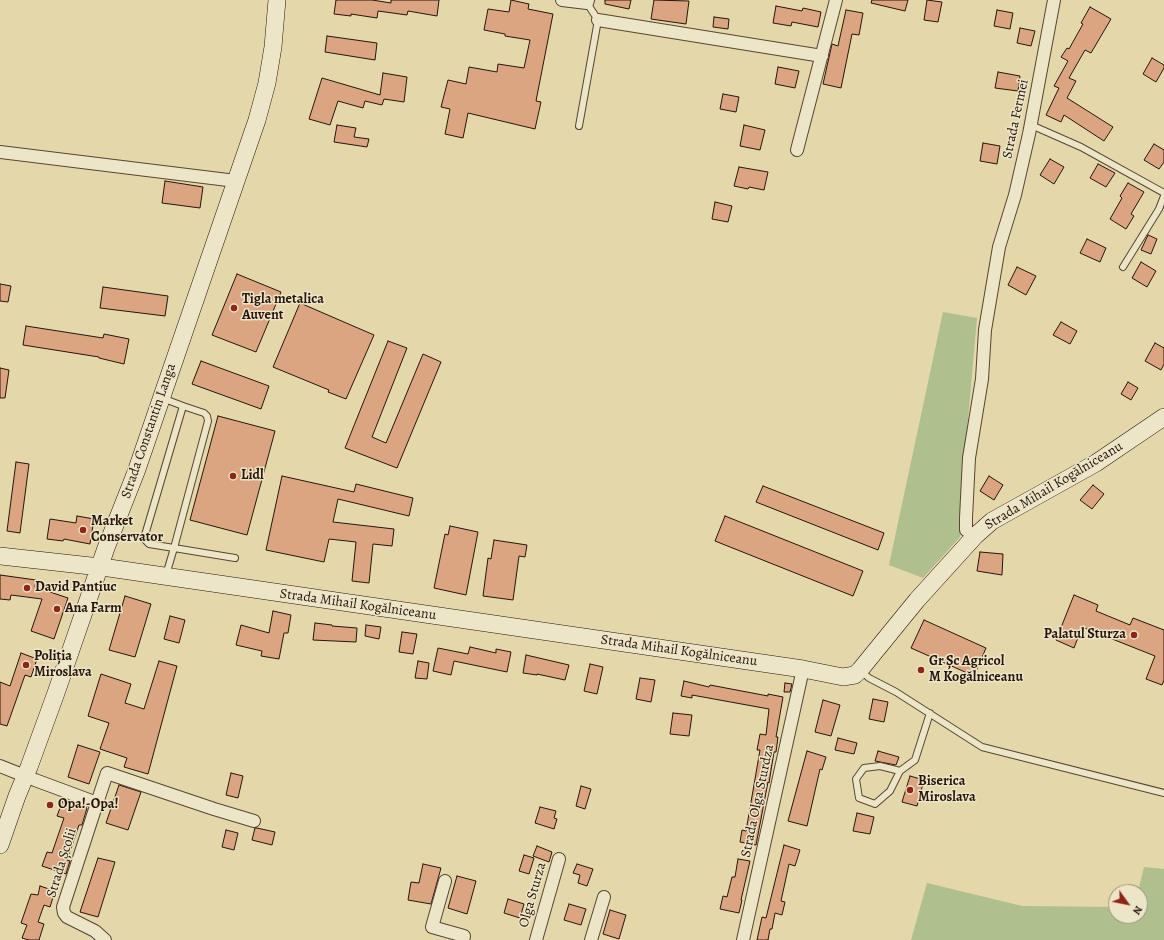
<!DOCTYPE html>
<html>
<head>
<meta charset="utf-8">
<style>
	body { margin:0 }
	#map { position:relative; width:1164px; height:940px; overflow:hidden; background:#e4d7aa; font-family:Alegreya,serif }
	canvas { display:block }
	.north { position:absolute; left:1108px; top:884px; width:40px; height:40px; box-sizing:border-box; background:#ede5c8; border:1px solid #9e927c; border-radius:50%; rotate:123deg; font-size:11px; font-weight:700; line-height:16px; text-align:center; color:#27150b }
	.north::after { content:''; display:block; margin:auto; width:14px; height:18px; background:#8f2418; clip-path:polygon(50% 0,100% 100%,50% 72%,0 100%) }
</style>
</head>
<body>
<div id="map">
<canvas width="1164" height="940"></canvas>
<div class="north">N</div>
</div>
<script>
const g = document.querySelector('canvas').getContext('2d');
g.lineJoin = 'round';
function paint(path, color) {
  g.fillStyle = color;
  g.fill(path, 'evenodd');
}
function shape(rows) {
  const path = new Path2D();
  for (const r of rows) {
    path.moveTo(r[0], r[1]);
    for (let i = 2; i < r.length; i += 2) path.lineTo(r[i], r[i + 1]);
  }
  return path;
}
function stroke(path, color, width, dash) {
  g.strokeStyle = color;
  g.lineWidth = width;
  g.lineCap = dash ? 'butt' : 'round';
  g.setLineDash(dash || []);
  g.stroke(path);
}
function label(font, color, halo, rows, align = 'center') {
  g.font = font + ' Alegreya,serif';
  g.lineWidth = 3;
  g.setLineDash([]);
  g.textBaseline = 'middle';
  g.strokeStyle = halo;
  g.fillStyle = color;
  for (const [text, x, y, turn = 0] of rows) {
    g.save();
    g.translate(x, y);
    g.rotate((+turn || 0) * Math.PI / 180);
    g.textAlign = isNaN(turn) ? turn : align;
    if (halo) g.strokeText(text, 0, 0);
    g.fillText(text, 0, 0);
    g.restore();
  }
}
paint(shape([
	[943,312,977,318,960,509,960,537,923,578,889,565],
	[1144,867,1164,869,1164,940,911,940,927,883,1022,906,1116,907,1116,916,1140,916,1140,892,1138,892]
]), '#afbf8d');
const building = shape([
	[336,0,372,0,391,3,391,0,439,0,437,16,408,11,407,15,378,11,377,18,351,14,351,16,334,14,336,0],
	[511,0,529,4,528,9,553,14,536,101,541,102,535,129,468,113,463,138,445,134,450,109,441,107,448,80,466,84,469,67,497,72,498,64,524,68,530,40,505,36,505,34,484,30,488,9,509,12,511,0],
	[605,0,631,0,629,9,605,4,605,0],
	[654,0,689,1,686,24,651,19,654,0],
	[872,0,908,0,905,11,871,3,872,0],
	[927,0,942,2,938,22,924,20,927,0],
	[776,6,802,11,803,8,821,12,818,27,792,22,791,26,773,23,776,6],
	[1090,7,1111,19,1091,53,1085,50,1069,78,1076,81,1067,98,1113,127,1104,141,1064,115,1061,122,1046,115,1059,88,1054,86,1068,61,1061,57,1067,48,1069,49,1083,24,1081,23,1090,7],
	[846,10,863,13,859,35,852,34,841,88,823,84,832,44,838,46,846,10],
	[997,10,1013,13,1010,29,994,26,997,10],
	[714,17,729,19,728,29,713,27,714,17],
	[1020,28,1035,31,1031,46,1017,43,1020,28],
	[327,36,377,43,375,60,325,52,327,36],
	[1152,58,1164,65,1164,68,1156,82,1143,74,1152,58],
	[778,67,799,71,795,88,775,84,778,67],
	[998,72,1020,76,1018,91,995,88,998,72],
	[383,73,407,77,404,102,384,99,382,105,365,101,363,108,338,101,330,125,309,119,322,78,380,95,383,73],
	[723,94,739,97,736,112,720,109,723,94],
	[337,125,356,128,354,137,369,139,367,147,334,142,337,125],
	[744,125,765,130,760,150,740,146,744,125],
	[983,143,1000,146,997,164,980,161,983,143],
	[1154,144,1164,150,1164,162,1159,169,1144,160,1154,144],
	[1050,159,1064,167,1054,184,1040,175,1050,159],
	[1098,164,1115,173,1106,187,1090,178,1098,164],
	[739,167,768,172,764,190,749,187,748,189,734,186,739,167],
	[165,181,203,187,200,208,162,203,165,181],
	[1128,183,1144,192,1131,214,1134,216,1126,229,1110,219,1122,198,1120,196,1128,183],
	[715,202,732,206,728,222,712,219,715,202],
	[1148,235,1157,239,1151,254,1141,250,1148,235],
	[1087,239,1106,248,1100,262,1080,253,1087,239],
	[1141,262,1156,271,1147,287,1132,278,1141,262],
	[1017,267,1036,276,1026,295,1008,285,1017,267],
	[237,274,281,292,256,352,212,335,237,274],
	[0,284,11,286,8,302,0,301,0,284],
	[103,287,168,296,165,316,100,308,103,287],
	[300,303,374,335,346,399,328,392,329,390,273,367,300,303],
	[1061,322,1077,331,1070,344,1053,335,1061,322],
	[26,326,103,338,104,334,129,339,124,364,99,358,99,357,23,345,26,326],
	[388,341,407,348,372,437,386,443,423,354,441,362,397,468,345,448,388,341],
	[1155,343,1164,348,1164,364,1161,370,1145,361,1155,343],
	[201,361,269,386,261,409,192,384,201,361],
	[0,368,9,370,5,398,0,398,0,368],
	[1128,382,1138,388,1131,400,1121,394,1128,382],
	[218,416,275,431,247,535,190,520,218,416],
	[16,462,29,464,20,533,7,531,16,462],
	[282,476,354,492,356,484,413,498,409,516,338,499,333,522,394,529,392,546,373,544,369,583,352,581,356,542,329,539,324,562,266,550,282,476],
	[989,476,1003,485,994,500,980,491,989,476],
	[1093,485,1104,494,1092,509,1080,500,1093,485],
	[763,486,884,533,878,550,756,502,763,486],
	[77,516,94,519,90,544,64,539,63,541,47,539,50,519,76,523,77,516],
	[725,516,863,571,853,596,715,541,725,516],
	[450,526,478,532,466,595,434,588,445,534,448,535,450,526],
	[494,540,527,545,525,557,519,556,513,600,483,596,488,558,491,559,494,540],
	[980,552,1003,554,1002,575,977,571,980,552],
	[0,575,36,580,35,587,68,598,54,639,31,631,42,599,11,595,10,600,0,599,0,575],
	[1074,595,1098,605,1096,611,1130,625,1133,618,1164,630,1164,680,1162,685,1146,679,1155,656,1082,627,1074,648,1056,640,1074,595],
	[125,596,151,604,135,657,109,650,125,596],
	[273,611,291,615,288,633,284,633,279,659,261,656,262,651,236,645,241,625,269,633,273,611],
	[170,616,185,620,179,643,164,639,170,616],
	[924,620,986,648,974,676,911,648,924,620],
	[315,623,332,625,332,626,357,628,356,642,313,640,315,623],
	[366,625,381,627,379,639,365,636,366,625],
	[402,632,417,634,413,654,399,652,402,632],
	[470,647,496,653,496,649,511,652,507,672,454,661,451,675,433,671,438,648,468,654,470,647],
	[21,653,37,659,31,677,25,675,7,726,0,724,0,682,10,686,21,653],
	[526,655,569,665,565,680,537,674,537,675,523,673,526,655],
	[159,661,177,666,148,774,124,767,127,758,100,749,109,723,88,716,101,674,131,684,125,703,144,709,159,661],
	[418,661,429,663,427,679,415,678,418,661],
	[590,664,603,667,597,694,584,691,590,664],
	[640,678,655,680,651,702,636,699,640,678],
	[684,681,709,687,710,685,768,696,768,694,783,697,776,737,778,737,776,752,774,752,769,783,768,782,756,845,740,842,742,830,746,831,760,750,757,750,760,734,766,735,769,709,692,695,692,698,681,696,684,681],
	[785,683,792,684,790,692,784,692,785,683],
	[873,699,888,702,884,722,869,719,873,699],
	[823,700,840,705,831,736,815,732,823,700],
	[673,713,692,715,689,736,670,734,673,713],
	[838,738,857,743,854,754,835,750,838,738],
	[78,745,100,752,89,784,68,777,78,745],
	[807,751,826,757,822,770,820,769,807,826,788,821,807,751],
	[878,751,899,757,896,765,875,761,878,751],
	[231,773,243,776,238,798,226,795,231,773],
	[910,776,924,780,917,806,902,802,910,776],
	[119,785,141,792,128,830,106,823,119,785],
	[581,786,591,789,585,809,576,806,581,786],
	[63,800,87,808,82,825,79,825,67,860,70,861,66,874,42,866,47,852,52,853,64,818,57,816,63,800],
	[540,807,556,811,554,818,557,819,554,829,535,823,540,807],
	[857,813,874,817,870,834,853,831,857,813],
	[255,828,257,828,275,832,272,845,252,840,255,828],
	[226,830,238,833,234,850,222,847,226,830],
	[784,845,800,850,795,866,789,864,781,901,785,902,782,915,775,913,772,929,770,929,768,940,757,940,762,917,766,918,784,845],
	[537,846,552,852,549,862,533,856,537,846],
	[524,855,534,858,529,874,519,871,524,855],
	[98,858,115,862,98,917,80,912,98,858],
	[738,859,750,861,741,900,742,900,739,913,720,909,723,896,727,897,732,877,735,877,738,859],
	[423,864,441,868,431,904,408,900,411,882,419,883,423,864],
	[577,864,593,869,587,886,578,883,580,875,573,873,577,864],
	[457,876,476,881,467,914,448,908,457,876],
	[40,886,55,891,50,907,44,905,38,922,44,924,39,940,29,940,22,938,27,925,21,923,31,894,38,895,40,886],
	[508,899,524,904,520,918,504,913,508,899],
	[569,904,586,909,581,925,564,920,569,904],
	[610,910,626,915,619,939,603,934,610,910]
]);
paint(building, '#dba581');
stroke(building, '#27150b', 1);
const lane = shape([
	[1031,125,1081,147,1164,193],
	[579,126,598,20,587,3],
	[1123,267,1159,209,1164,196],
	[162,398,183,406],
	[166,575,174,548,208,421,207,416,204,413,183,406,145,535,145,540,149,544,174,548,235,558],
	[861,671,869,678,896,692,982,747,1164,793],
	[900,771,880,766,864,768,856,779,859,798,875,804,890,791,900,771,915,760,930,713]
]);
const street = shape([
	[562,0,587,3,588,0],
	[598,20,822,56],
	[797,150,836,0],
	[0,152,236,181],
	[975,536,966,530,966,518,969,458,982,379,985,330,999,247,1015,195,1029,134,1054,0],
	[0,766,35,780,97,803,63,907,64,913,67,917,95,931,105,940],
	[97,803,107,773,214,809,254,821],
	[445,881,432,927,464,936,463,940],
	[536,940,559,859],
	[591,940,604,897],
	[743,940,803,669]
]);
const secondary = shape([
	[0,556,109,568,803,669,843,677,855,675,860,670,917,600,975,536,992,521,1096,463,1164,417],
	[0,845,17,796,29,767,56,693,106,548,136,472,257,120,267,83,273,47,277,0]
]);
stroke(lane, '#564633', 8);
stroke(street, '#564633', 14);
stroke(secondary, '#27150b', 18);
stroke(lane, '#ede5c8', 6);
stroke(street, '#ede5c8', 12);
stroke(secondary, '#ede5c8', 17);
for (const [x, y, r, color] of [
	[234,308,4,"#8f2418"],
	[233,476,4,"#8f2418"],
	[83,530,4,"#8f2418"],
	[27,588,4,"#8f2418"],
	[57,609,4,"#8f2418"],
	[1134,635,4,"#8f2418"],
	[26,665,4,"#8f2418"],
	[921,670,4,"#8f2418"],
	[910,790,4,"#8f2418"],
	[50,805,4,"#8f2418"]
]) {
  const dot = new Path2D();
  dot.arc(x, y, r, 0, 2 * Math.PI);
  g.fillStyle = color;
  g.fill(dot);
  stroke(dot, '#ede5c8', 1.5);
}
label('14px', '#27150b', '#ede5c8', [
	["Strada Fermei",1016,119,-78],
	["Strada Constantin Langa",149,431,-71],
	["Strada Mihail Kogălniceanu",1054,486,-31],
	["Strada Mihail Kogălniceanu",358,605,8],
	["Strada Mihail Kogălniceanu",679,651,8],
	["Strada Olga Sturdza",758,801,-78],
	["Strada Școlii",62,863,-73],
	["Olga Sturza",533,895,-74]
]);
label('bold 14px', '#27150b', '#ede5c8', [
	["Tigla metalica",242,300],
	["Auvent",242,316],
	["Lidl",241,476],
	["Market",91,522],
	["Conservator",91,538],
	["David Pantiuc",35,588],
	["Ana Farm",65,609],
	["Palatul Sturza",1126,635,"right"],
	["Poliția",34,657],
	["Miroslava",34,673],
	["Gr Șc Agricol",929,662],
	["M Kogălniceanu",929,678],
	["Biserica",918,782],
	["Miroslava",918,798],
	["Opa!-Opa!",58,805]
], 'left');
</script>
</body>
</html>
